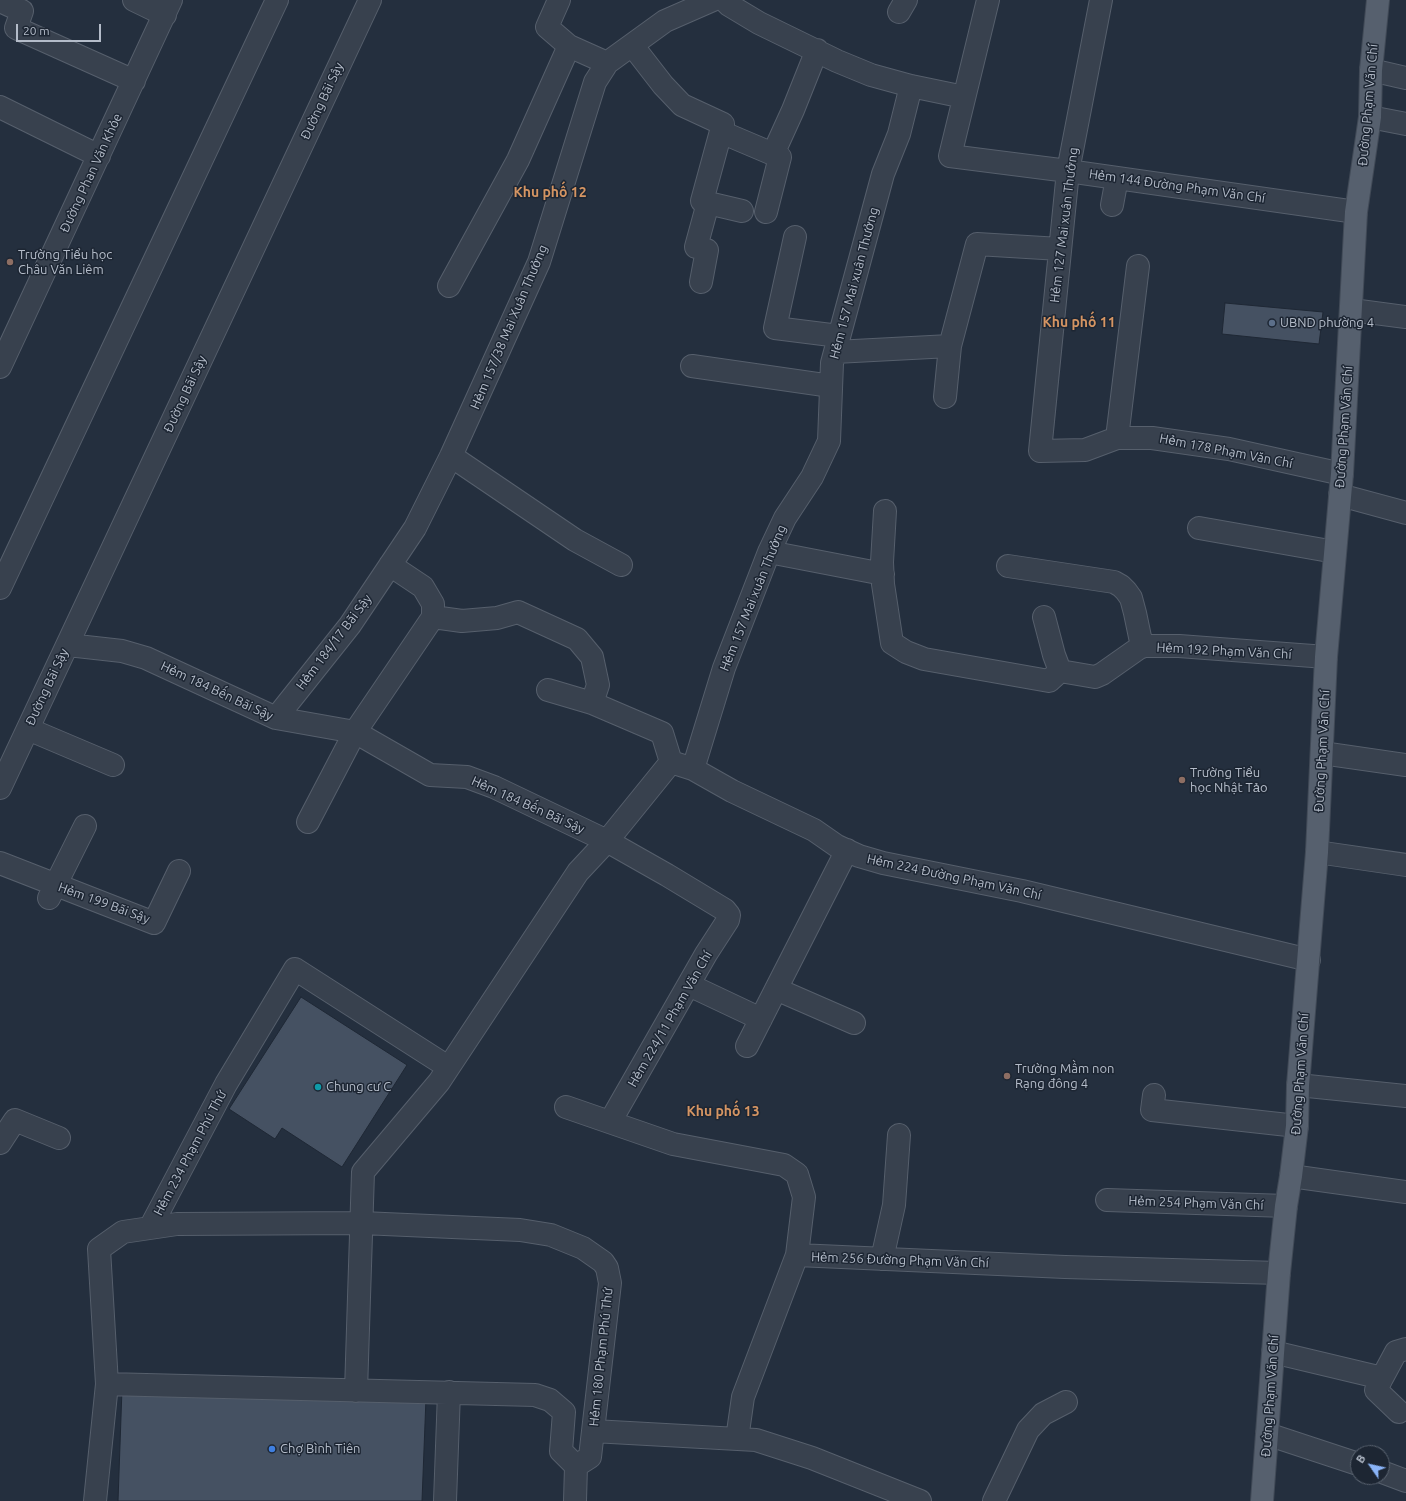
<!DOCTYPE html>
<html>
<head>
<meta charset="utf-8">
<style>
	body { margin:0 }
	#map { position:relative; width:1406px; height:1501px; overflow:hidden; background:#242f3e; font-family:Ubuntu,sans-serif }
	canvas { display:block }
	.north { position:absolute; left:1350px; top:1445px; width:40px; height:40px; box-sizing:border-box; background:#1d2633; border:1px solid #59626f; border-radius:50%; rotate:304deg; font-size:11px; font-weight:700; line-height:16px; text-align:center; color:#b4bcc9 }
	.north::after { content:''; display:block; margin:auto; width:14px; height:18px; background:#8ab4f8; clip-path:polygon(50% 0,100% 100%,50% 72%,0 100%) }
	.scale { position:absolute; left:16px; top:24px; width:85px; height:18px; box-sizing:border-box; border:2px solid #b4bcc9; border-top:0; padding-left:5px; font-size:12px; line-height:14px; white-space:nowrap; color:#b4bcc9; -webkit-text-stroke:3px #1d2633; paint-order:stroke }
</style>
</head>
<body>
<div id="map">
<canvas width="1406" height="1501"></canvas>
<div class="north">B</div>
<div class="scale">20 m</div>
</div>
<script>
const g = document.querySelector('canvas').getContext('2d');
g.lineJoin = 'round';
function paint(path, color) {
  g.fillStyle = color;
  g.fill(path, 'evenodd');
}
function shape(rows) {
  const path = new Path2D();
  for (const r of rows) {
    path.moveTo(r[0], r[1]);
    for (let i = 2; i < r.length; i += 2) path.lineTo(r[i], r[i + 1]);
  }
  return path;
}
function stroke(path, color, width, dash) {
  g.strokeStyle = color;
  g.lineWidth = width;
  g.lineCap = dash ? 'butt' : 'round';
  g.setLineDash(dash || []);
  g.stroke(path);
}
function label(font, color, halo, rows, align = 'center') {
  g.font = font + ' Ubuntu,sans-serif';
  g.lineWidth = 3;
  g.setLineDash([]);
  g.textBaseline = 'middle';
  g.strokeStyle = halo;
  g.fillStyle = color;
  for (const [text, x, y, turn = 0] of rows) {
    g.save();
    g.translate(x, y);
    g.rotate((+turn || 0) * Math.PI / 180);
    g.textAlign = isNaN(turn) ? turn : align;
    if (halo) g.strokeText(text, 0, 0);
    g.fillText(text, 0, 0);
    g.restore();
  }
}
const building = shape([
	[1225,303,1323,312,1319,344,1222,334,1225,303],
	[301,997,407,1065,342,1167,282,1128,275,1139,229,1109,301,997],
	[122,1389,426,1398,422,1501,118,1501,122,1389]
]);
paint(building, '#455162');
stroke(building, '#1f2835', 1);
const minor = shape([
	[134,0,165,15],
	[559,0,547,27,569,46],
	[724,0,729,5,759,23,837,61,871,75,911,86,964,97],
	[988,0,950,156,1068,171,1356,212],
	[1101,0,1068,171,1040,451,1085,450,1117,438,1152,438,1229,449,1342,474],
	[0,1,22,11,16,28,134,81],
	[899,12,906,0],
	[632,45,663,85,682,105,723,124,702,201,708,203,696,247,707,250,701,282],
	[1371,70,1406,78],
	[0,107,99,156],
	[1370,117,1406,124],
	[721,132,780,157,766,212],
	[773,154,793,110,817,50],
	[708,203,742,211],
	[1112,205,1117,178],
	[795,237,775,328,839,336],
	[449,286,518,160,569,46,607,63],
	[1352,310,1406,317],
	[835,352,950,346],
	[692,366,831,386],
	[0,367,171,0],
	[945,397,950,346,977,244,1060,249],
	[1117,438,1138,266],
	[451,456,575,540,621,565],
	[1340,495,1406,513],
	[885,511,882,562,883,584,892,643,906,652,924,659,1049,681,1060,671],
	[1199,528,1335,552],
	[769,552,883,574],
	[390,565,423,587,433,604,433,617,462,621,497,618,518,612,577,639,592,657,598,685,592,703],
	[1008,566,1114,582,1121,586,1126,591,1131,598,1135,613,1140,637,1144,646],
	[0,588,277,0],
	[1044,617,1054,655,1060,671],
	[68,645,122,651,146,658,276,718,355,732,430,775,467,777,494,787,607,841,667,875,725,910,729,915,728,920,706,954,610,1122],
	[1060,671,1095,677,1102,674,1139,648,1144,646,1179,646,1326,657],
	[548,690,592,703,662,733,671,762,693,769,732,791,814,830,837,846,859,856,883,863,1022,891,1309,960],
	[276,718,350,625,415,528,451,456,539,262,595,82,604,68,607,63,665,21,713,0],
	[28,729,113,765],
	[1322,753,1406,765],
	[693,769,724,668,769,552,785,518,812,477,829,441,832,363,883,174,899,134,911,86],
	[0,788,370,0],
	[308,822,355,732,433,617],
	[1317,852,1406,865],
	[0,863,154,923,179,871],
	[49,898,85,826],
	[689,985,761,1019],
	[776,989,854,1023],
	[747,1046,847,850],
	[1298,1085,1406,1096],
	[1154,1095,1152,1110,1297,1126],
	[566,1107,673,1144,784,1165,797,1174,804,1197,797,1255,1065,1267,1279,1273],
	[0,1143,15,1120,59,1138],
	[1291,1176,1406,1192],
	[1107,1200,1286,1206],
	[150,1228,177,1224,362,1223,520,1230,551,1235,583,1248,603,1262,607,1268,610,1283,590,1457,576,1466],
	[882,1259,894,1205,899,1135],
	[1273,1352,1382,1378,1396,1352,1406,1349],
	[1382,1378,1376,1390,1399,1412],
	[107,1384,535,1395,550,1400,564,1412,561,1451,576,1466],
	[356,1391,363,1172,439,1082,578,872,607,841,671,762],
	[593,1431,756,1440,812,1458,920,1501],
	[1267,1434,1358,1464],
	[737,1439,743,1397,797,1255],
	[1382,1472,1406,1481],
	[95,1501,107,1384,99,1249,123,1232,150,1228,226,1084,295,969,448,1067],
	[445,1501,449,1392],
	[575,1501,576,1466],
	[994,1501,1028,1430,1043,1414,1066,1402]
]);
const major = shape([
	[1262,1501,1279,1273,1286,1206,1291,1176,1297,1126,1298,1085,1317,852,1326,657,1342,474,1356,212,1370,117,1371,70,1378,0]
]);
stroke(minor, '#565f6c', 24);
stroke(major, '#414a57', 24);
stroke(minor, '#38414e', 22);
stroke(major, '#56606e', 22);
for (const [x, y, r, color] of [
	[10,262,4,"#8d6e63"],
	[1272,323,4,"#5c6f8a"],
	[1182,780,4,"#8d6e63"],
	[1007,1076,4,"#8d6e63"],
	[318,1087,4,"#0f9aa8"],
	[272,1449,4,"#3f7fe0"]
]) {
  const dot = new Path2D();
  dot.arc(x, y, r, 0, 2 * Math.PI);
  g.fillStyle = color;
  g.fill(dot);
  stroke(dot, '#1d2633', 1.5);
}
label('13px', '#b4bcc9', '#1d2633', [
	["Đường Bãi Sậy",322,101,-65],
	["Đường Phạm Văn Chí",1368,105,-85],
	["Đường Phan Văn Khỏe",91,173,-65],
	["Hẻm 144 Đường Phạm Văn Chí",1177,186,8],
	["Hẻm 127 Mai xuân Thưởng",1064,225,-83],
	["Hẻm 157 Mai xuân Thưởng",854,283,-75],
	["Hẻm 157/38 Mai Xuân Thưởng",509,327,-67],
	["Đường Bãi Sậy",185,394,-65],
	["Đường Phạm Văn Chí",1344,427,-86],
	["Hẻm 178 Phạm Văn Chí",1226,451,11],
	["Hẻm 157 Mai xuân Thưởng",753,598,-68],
	["Hẻm 184/17 Bãi Sậy",334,642,-53],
	["Hẻm 192 Phạm Văn Chí",1224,651,3],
	["Đường Bãi Sậy",47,687,-65],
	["Hẻm 184 Bến Bãi Sậy",217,691,25],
	["Đường Phạm Văn Chí",1322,751,-87],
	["Hẻm 184 Bến Bãi Sậy",528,805,24],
	["Hẻm 224 Đường Phạm Văn Chí",954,877,12],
	["Hẻm 199 Bãi Sậy",104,903,20],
	["Hẻm 224/11 Phạm Văn Chí",670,1019,-60],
	["Đường Phạm Văn Chí",1300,1074,-86],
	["Hẻm 234 Phạm Phú Thứ",190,1153,-62],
	["Hẻm 254 Phạm Văn Chí",1196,1203,2],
	["Hẻm 256 Đường Phạm Văn Chí",900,1260,2],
	["Hẻm 180 Phạm Phú Thứ",601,1357,-84],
	["Đường Phạm Văn Chí",1270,1396,-86]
]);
label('13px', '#b4bcc9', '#1d2633', [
	["Trường Tiểu học",18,255],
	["Châu Văn Liêm",18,270],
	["UBND phường 4",1280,323],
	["Trường Tiểu",1190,773],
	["học Nhật Tảo",1190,788],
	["Trường Mầm non",1015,1069],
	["Rạng đông 4",1015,1084],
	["Chung cư C",326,1087],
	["Chợ Bình Tiên",280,1449]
], 'left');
label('bold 14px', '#d59563', '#1d2633', [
	["Khu phố 12",550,192],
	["Khu phố 11",1079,322],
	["Khu phố 13",723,1111]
]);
</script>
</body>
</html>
